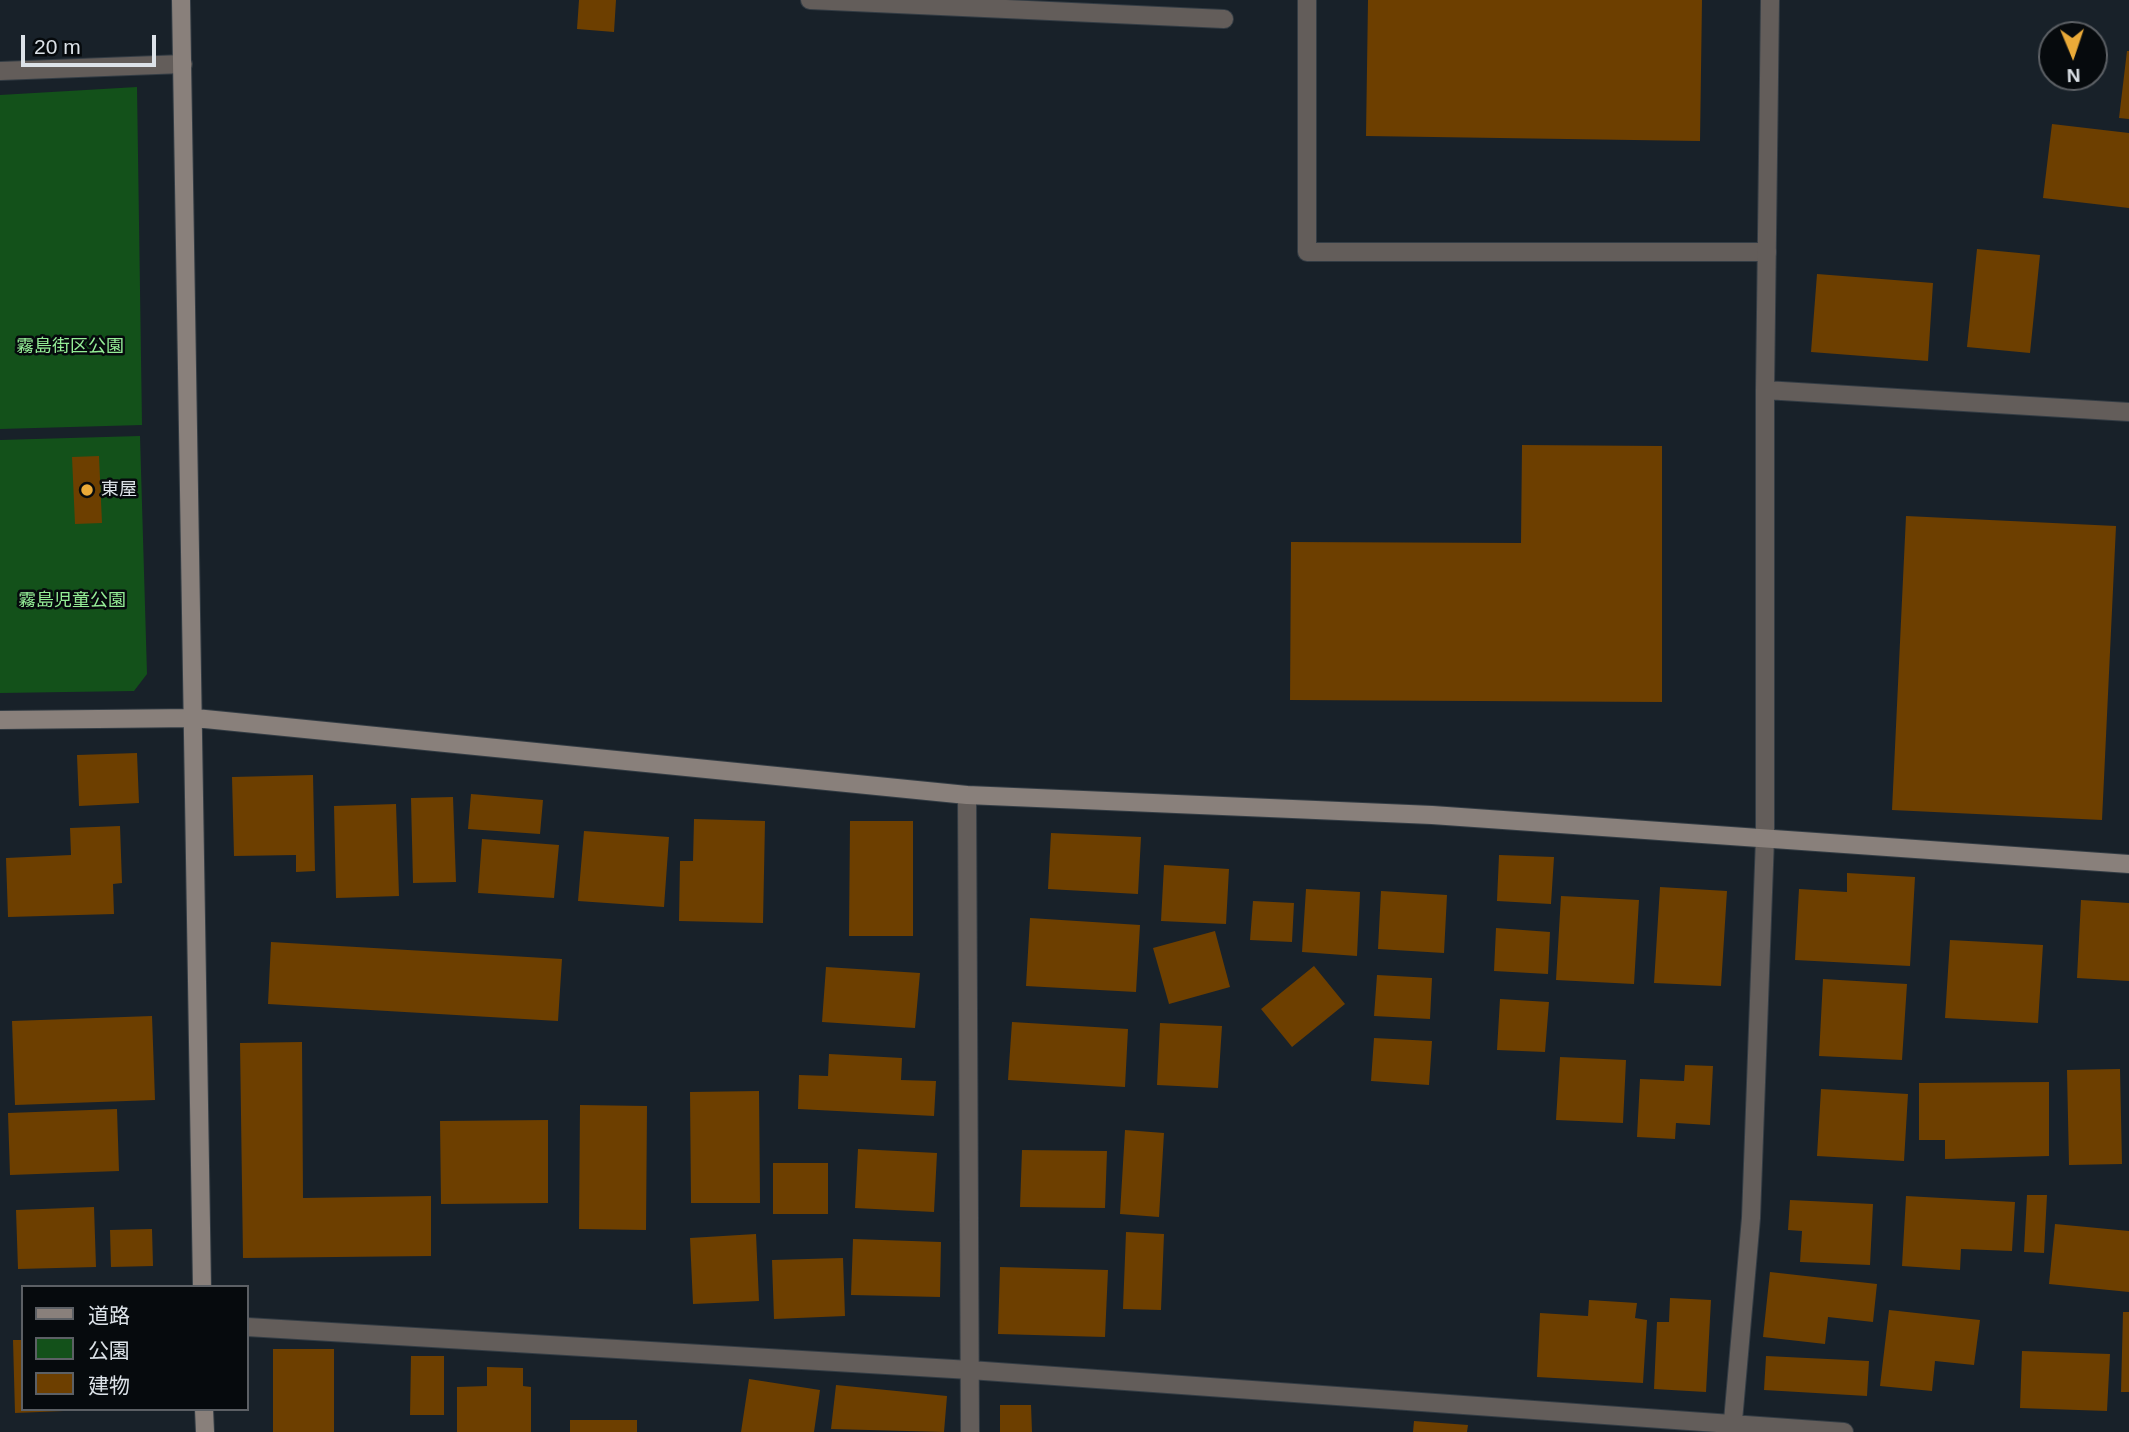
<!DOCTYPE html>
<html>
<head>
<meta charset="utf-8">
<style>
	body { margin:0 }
	#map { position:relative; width:2129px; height:1432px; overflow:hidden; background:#182129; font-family:Helvetica,"Noto Sans JP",sans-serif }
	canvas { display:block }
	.legend { position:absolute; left:21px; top:1285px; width:228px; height:126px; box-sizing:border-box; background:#060a0d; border:2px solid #5c6065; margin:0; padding:9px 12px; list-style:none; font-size:21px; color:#dce2e8 }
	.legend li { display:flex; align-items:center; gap:14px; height:35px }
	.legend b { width:35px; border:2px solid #5c6065 }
	.north { position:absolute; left:2038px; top:21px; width:70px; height:70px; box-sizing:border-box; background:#060a0d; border:2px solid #5c6065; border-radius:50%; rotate:178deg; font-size:19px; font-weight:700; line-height:28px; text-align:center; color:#dce2e8 }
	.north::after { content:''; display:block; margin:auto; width:24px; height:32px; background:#eaaa38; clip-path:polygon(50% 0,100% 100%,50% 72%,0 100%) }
	.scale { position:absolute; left:21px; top:35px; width:135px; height:32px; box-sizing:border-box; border:4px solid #dce2e8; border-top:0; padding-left:9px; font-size:21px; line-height:24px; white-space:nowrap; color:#dce2e8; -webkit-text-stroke:5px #060a0d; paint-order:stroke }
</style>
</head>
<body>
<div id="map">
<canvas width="2129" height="1432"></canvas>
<ul class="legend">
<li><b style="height:9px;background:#89807b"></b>道路</li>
<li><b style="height:19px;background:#13511a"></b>公園</li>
<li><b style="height:19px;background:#6d3f00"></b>建物</li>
</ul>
<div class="north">N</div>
<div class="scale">20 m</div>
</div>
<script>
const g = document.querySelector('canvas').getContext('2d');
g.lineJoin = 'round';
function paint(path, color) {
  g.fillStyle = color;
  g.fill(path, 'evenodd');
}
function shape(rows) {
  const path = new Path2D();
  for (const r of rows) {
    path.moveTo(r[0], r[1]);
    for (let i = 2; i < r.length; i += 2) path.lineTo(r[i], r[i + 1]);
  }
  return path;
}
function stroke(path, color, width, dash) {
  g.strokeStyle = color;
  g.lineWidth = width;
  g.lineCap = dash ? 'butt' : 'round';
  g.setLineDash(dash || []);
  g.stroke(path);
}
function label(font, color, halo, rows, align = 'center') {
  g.font = font + ' Helvetica,"Noto Sans JP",sans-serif';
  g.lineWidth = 5;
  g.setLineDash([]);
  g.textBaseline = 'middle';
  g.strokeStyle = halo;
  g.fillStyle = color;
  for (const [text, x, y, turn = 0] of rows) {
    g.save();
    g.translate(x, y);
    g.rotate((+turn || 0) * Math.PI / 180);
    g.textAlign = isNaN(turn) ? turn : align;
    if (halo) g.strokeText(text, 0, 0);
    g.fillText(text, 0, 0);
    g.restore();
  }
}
paint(shape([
	[137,87,142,425,0,429,0,95],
	[140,436,147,674,134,691,0,693,0,440]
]), '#13511a');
paint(shape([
	[579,0,616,0,614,32,577,29],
	[1368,0,1702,0,1700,141,1366,136],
	[2127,51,2129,51,2129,119,2119,118],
	[2052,124,2129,133,2129,208,2043,198],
	[1977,249,2040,255,2030,353,1967,347],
	[1817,274,1933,283,1928,361,1811,352],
	[1522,445,1662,446,1662,702,1290,700,1291,542,1521,543],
	[99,456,102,523,75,524,72,457],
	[1906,516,2116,526,2102,820,1892,810],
	[137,753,139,803,79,806,77,755],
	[313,775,315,871,296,872,296,855,234,856,232,777],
	[471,794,543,800,540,834,468,829],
	[453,797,456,882,413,883,411,798],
	[396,804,399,896,336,898,334,806],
	[694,819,765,821,763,923,679,921,680,861,693,861],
	[850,821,913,821,913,936,849,936],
	[120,826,122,883,113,884,114,914,8,917,6,858,71,855,70,828],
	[584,831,669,837,664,907,578,901],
	[1051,833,1141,837,1138,894,1048,889],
	[482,839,559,845,554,898,478,893],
	[1499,855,1554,857,1551,904,1497,901],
	[1164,865,1229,869,1226,924,1161,921],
	[1847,873,1915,877,1910,966,1795,960,1799,889,1847,892],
	[1660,887,1727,891,1721,986,1654,983],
	[1306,889,1360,892,1357,956,1302,952],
	[1381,891,1447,895,1444,953,1378,949],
	[1561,896,1639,900,1634,984,1556,980],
	[2081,900,2129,903,2129,981,2077,978],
	[1253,901,1294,903,1292,942,1250,940],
	[1030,918,1140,925,1136,992,1026,986],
	[1496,928,1550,932,1548,974,1494,971],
	[1215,931,1230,987,1169,1004,1153,948],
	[1950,940,2043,945,2038,1023,1945,1018],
	[271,942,562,959,558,1021,268,1004],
	[1314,966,1345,1004,1292,1047,1261,1009],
	[826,967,920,973,915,1028,822,1022],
	[1377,975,1432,978,1430,1019,1374,1016],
	[1823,979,1907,984,1902,1060,1819,1056],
	[1500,999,1549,1002,1545,1052,1497,1050],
	[152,1016,155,1100,15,1105,12,1021],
	[1012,1022,1128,1029,1125,1087,1008,1080],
	[1160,1023,1222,1026,1218,1088,1157,1085],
	[1374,1038,1432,1041,1429,1085,1371,1081],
	[302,1042,303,1198,431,1196,431,1256,243,1258,240,1043],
	[829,1054,902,1058,901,1080,936,1081,934,1116,798,1109,799,1075,828,1076],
	[1560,1057,1626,1060,1623,1123,1556,1120],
	[1685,1065,1713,1066,1710,1125,1676,1123,1675,1139,1637,1137,1640,1079,1684,1081],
	[2120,1069,2122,1164,2069,1165,2067,1070],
	[2049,1082,2049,1156,1945,1159,1945,1140,1919,1140,1919,1083],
	[1821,1089,1908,1094,1904,1161,1817,1156],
	[759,1091,760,1203,691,1203,690,1092],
	[580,1105,647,1106,646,1230,579,1229],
	[117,1109,119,1171,10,1175,8,1113],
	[548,1120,548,1203,441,1204,440,1121],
	[1125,1130,1164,1133,1159,1217,1120,1214],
	[858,1149,937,1153,934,1212,855,1208],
	[1022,1150,1107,1151,1105,1208,1020,1207],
	[773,1163,828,1163,828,1214,773,1214],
	[2027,1195,2047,1195,2044,1253,2024,1252],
	[1906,1196,2015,1202,2012,1251,1961,1249,1960,1270,1902,1266],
	[1790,1200,1873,1204,1870,1265,1800,1262,1802,1231,1788,1230],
	[94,1207,96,1267,18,1269,16,1210],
	[2055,1224,2129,1231,2129,1292,2049,1284],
	[152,1229,153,1266,111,1267,110,1230],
	[1126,1232,1164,1234,1161,1310,1123,1309],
	[756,1234,759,1301,693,1304,690,1238],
	[853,1239,941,1242,940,1297,851,1295],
	[843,1258,845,1316,774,1319,772,1260],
	[1000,1267,1108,1270,1105,1337,998,1334],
	[1770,1272,1877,1284,1873,1322,1828,1317,1825,1344,1763,1337],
	[1670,1298,1711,1300,1706,1392,1654,1389,1657,1322,1669,1322],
	[1589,1300,1637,1303,1635,1318,1647,1320,1643,1383,1537,1377,1540,1313,1588,1316],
	[1889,1310,1980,1320,1974,1365,1935,1361,1932,1391,1880,1386],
	[2123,1312,2129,1312,2129,1392,2121,1392],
	[13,1340,23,1340,23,1409,64,1411,15,1413],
	[273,1349,334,1349,334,1432,273,1432],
	[2022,1351,2110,1354,2107,1411,2020,1408],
	[411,1356,444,1356,444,1415,410,1415],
	[1766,1356,1869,1361,1867,1396,1764,1390],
	[487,1367,523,1368,523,1386,531,1387,531,1432,457,1432,457,1387,487,1386],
	[749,1379,820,1390,814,1432,741,1432],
	[836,1385,947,1396,944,1432,831,1429],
	[1000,1405,1031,1405,1032,1432,1000,1432],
	[570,1420,637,1420,637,1432,570,1432],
	[1414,1421,1468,1425,1467,1432,1413,1432]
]), '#6d3f00');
const lane = shape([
	[810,0,1224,19],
	[1307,0,1307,252,1767,252]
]);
const street = shape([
	[0,71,183,64],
	[1765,390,2129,412],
	[967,795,970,1432],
	[247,1327,970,1370,1844,1432],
	[1732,1432,1751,1218,1765,838,1765,390,1770,0]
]);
const secondary = shape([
	[181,0,202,1287],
	[0,720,195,718,967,795,1432,815,2129,864],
	[204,1409,205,1432]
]);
stroke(lane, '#333c44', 20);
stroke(street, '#333c44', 20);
stroke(secondary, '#333c44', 20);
stroke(lane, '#635d5a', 18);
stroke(street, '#635d5a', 18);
stroke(secondary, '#89807b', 18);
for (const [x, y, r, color] of [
	[87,490,7,"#eaaa38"]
]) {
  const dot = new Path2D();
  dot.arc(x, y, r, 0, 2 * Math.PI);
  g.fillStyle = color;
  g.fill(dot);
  stroke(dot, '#060a0d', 2.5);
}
label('18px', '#95ee97', '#060a0d', [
	["霧島街区公園",70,347],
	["霧島児童公園",72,601]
]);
label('18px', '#dce2e8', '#060a0d', [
	["東屋",101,490]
], 'left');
</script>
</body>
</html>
